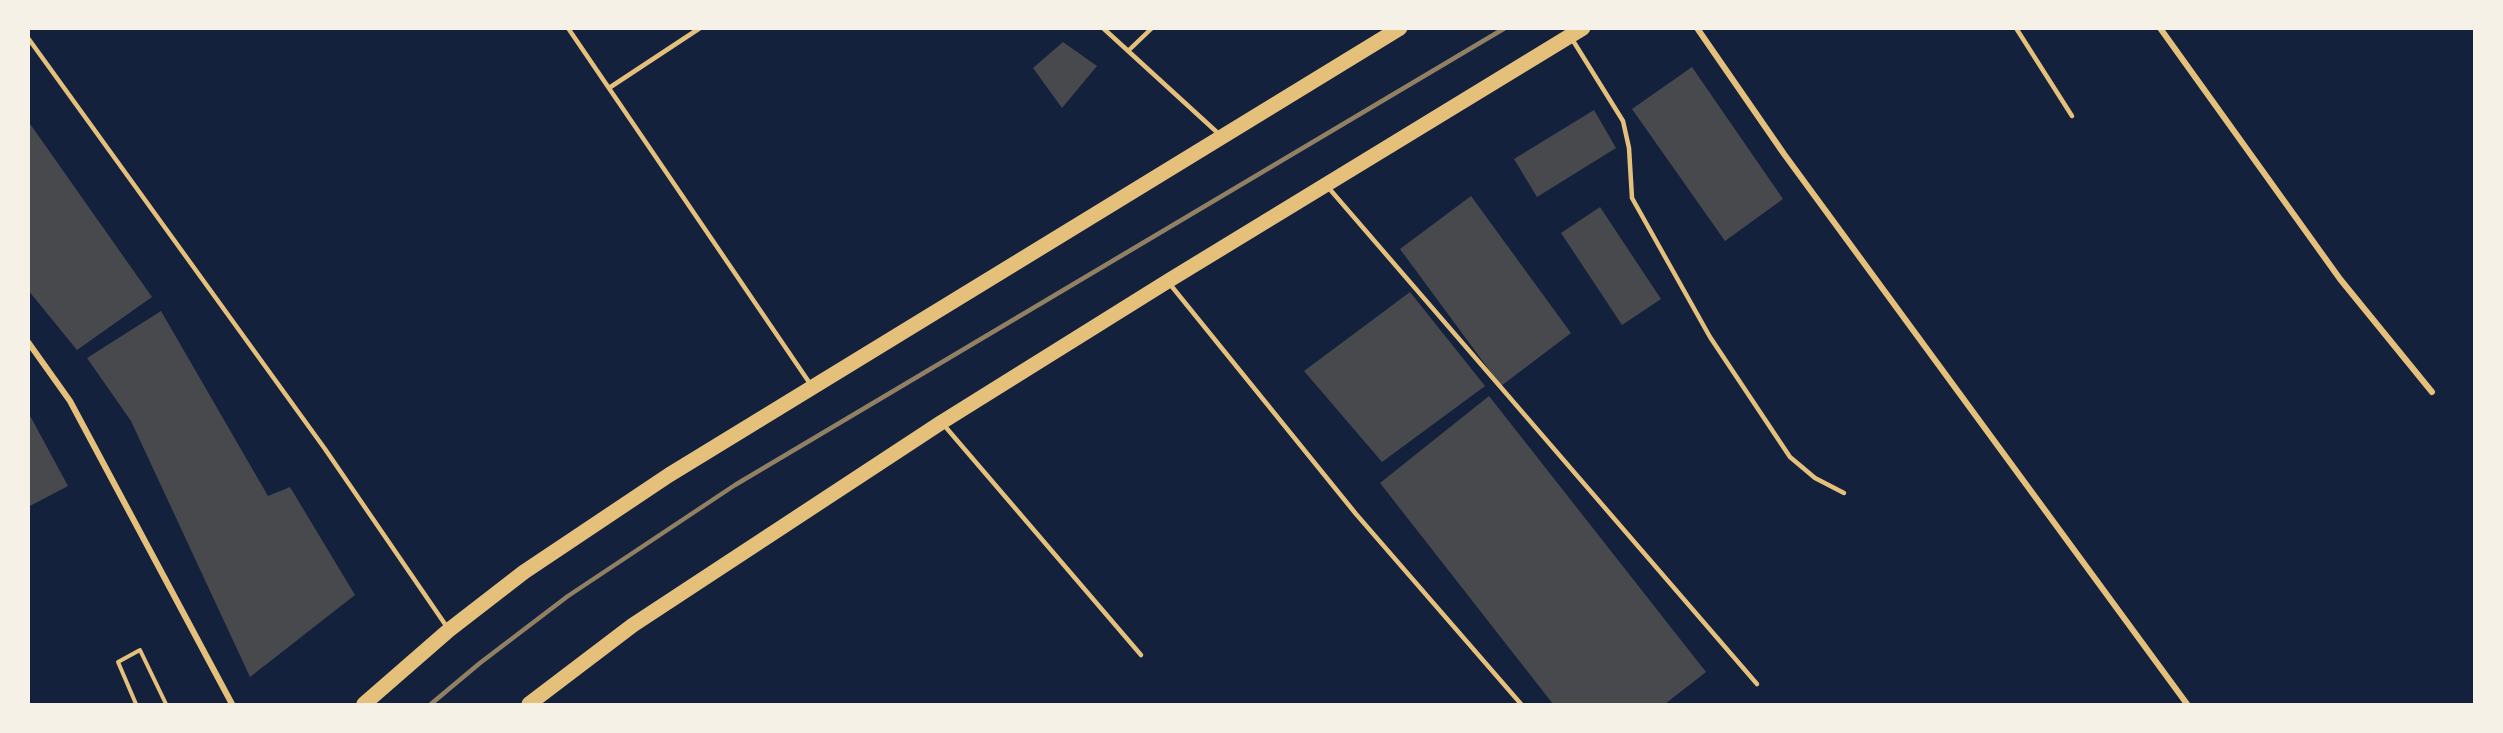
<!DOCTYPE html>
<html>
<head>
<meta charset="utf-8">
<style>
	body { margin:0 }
	#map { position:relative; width:2503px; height:733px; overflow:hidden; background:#14213d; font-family:"Sofia Sans Condensed",sans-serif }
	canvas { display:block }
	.frame { position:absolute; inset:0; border:30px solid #f6f1e7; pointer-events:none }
</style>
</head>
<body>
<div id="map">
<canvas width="2503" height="733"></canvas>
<div class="frame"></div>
</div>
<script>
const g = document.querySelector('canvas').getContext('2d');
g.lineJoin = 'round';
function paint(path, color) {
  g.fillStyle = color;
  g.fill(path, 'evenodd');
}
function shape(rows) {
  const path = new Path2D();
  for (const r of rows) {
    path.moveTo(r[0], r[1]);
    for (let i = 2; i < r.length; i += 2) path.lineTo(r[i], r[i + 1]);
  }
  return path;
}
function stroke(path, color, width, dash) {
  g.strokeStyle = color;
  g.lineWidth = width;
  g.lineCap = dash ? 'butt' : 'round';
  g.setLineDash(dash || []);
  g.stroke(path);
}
paint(shape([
	[1063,42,1097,66,1062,108,1033,68],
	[1692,67,1783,199,1725,241,1632,109],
	[1594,110,1616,148,1537,197,1514,159],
	[28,121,152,297,77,350,28,290],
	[1471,196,1571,333,1501,386,1400,249],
	[1600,207,1661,299,1622,325,1561,233],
	[1410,292,1485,386,1382,462,1304,371],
	[161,311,268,496,290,487,355,595,250,677,131,421,87,358],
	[1489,396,1706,672,1665,704,1553,704,1380,483],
	[28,412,68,486,28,507]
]), '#48494c');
stroke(shape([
	[136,704,118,662,140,650,166,704]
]), '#e5c07b', 4);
stroke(shape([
	[568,28,811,385],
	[1103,28,1220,135],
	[2016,28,2072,116],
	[28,38,325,449,447,627],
	[1572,39,1623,121,1629,148,1632,198,1710,337,1790,457,1815,478,1844,493],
	[1128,51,1152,28],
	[609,88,700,28],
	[1327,186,1757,684],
	[1169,283,1356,514,1521,704],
	[943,424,1141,655]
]), '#e5c07b', 4.5);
stroke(shape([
	[1697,28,1784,154,2187,704],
	[2160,28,2340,279,2432,392],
	[28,342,70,401,232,704]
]), '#e5c07b', 6);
stroke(shape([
	[364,704,449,630,524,572,669,475,1400,28],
	[529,704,633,625,942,422,1168,281,1583,28]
]), '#e5c07b', 15);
stroke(shape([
	[431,704,480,663,568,596,735,485,1505,28]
]), '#918062', 4.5);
</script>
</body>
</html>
